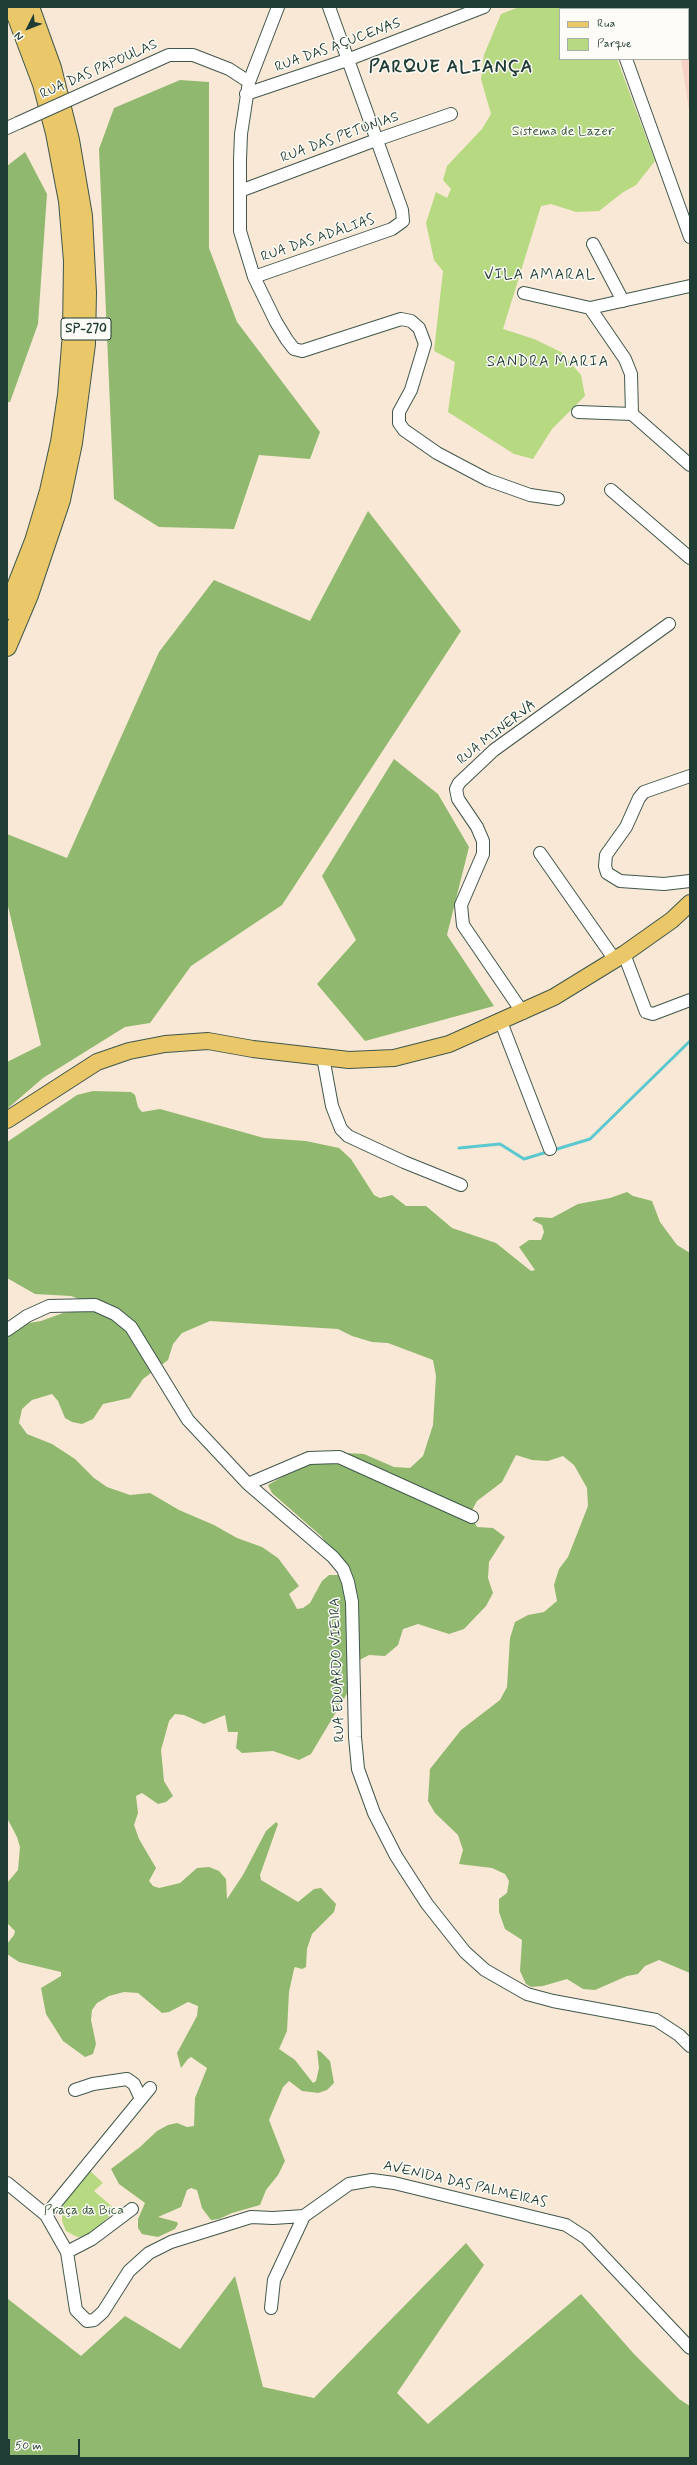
<!DOCTYPE html>
<html>
<head>
<meta charset="utf-8">
<style>
	body { margin:0 }
	#map { position:relative; width:697px; height:2465px; overflow:hidden; background:#f8e8d5; font-family:Mynerve,sans-serif }
	canvas { display:block }
	.frame { position:absolute; inset:0; border:8px solid #1f3d34; pointer-events:none }
	.legend { position:absolute; left:559px; top:8px; width:130px; height:52px; box-sizing:border-box; background:#fdfcf7; border:1px solid #a4b0a9; margin:0; padding:5px 7px; list-style:none; font-size:12px; color:#1f3d34 }
	.legend li { display:flex; align-items:center; gap:8px; height:20px }
	.legend b { width:20px; border:1px solid #a4b0a9 }
	.north { position:absolute; left:8px; top:8px; width:40px; height:40px; -webkit-text-stroke:3px #fdfcf7; paint-order:stroke; rotate:228deg; font-size:11px; font-weight:700; line-height:16px; text-align:center; color:#1f3d34 }
	.north::after { content:''; display:block; margin:auto; width:14px; height:18px; background:#1f3d34; clip-path:polygon(50% 0,100% 100%,50% 72%,0 100%) }
	.scale { position:absolute; left:8px; top:2439px; width:72px; height:18px; box-sizing:border-box; border:2px solid #1f3d34; border-top:0; padding-left:5px; font-size:12px; line-height:14px; white-space:nowrap; color:#1f3d34; -webkit-text-stroke:3px #fdfcf7; paint-order:stroke }
</style>
</head>
<body>
<div id="map">
<canvas width="697" height="2465"></canvas>
<div class="frame"></div>
<ul class="legend">
<li><b style="height:5px;background:#eac769"></b>Rua</li>
<li><b style="height:11px;background:#b6d981"></b>Parque</li>
</ul>
<div class="north">N</div>
<div class="scale">50 m</div>
</div>
<script>
const g = document.querySelector('canvas').getContext('2d');
g.lineJoin = 'round';
function paint(path, color) {
  g.fillStyle = color;
  g.fill(path, 'evenodd');
}
function shape(rows) {
  const path = new Path2D();
  for (const r of rows) {
    path.moveTo(r[0], r[1]);
    for (let i = 2; i < r.length; i += 2) path.lineTo(r[i], r[i + 1]);
  }
  return path;
}
function stroke(path, color, width, dash) {
  g.strokeStyle = color;
  g.lineWidth = width;
  g.lineCap = dash ? 'butt' : 'round';
  g.setLineDash(dash || []);
  g.stroke(path);
}
function label(font, color, halo, rows, align = 'center') {
  g.font = font + ' Mynerve,sans-serif';
  g.lineWidth = 3;
  g.setLineDash([]);
  g.textBaseline = 'middle';
  g.strokeStyle = halo;
  g.fillStyle = color;
  for (const [text, x, y, turn = 0] of rows) {
    g.save();
    g.translate(x, y);
    g.rotate((+turn || 0) * Math.PI / 180);
    g.textAlign = isNaN(turn) ? turn : align;
    if (halo) g.strokeText(text, 0, 0);
    g.fillText(text, 0, 0);
    g.restore();
  }
}
paint(shape([
	[688,41,690,41,690,116,681,59,688,59]
]), '#f7d1c6');
paint(shape([
	[519,7,597,7,598,9,560,9,560,59,617,59,655,161,636,185,622,193,599,211,576,212,551,204,541,206,503,329,534,339,561,352,581,375,585,396,552,429,533,459,514,454,448,412,455,362,434,351,443,271,434,260,426,223,436,192,447,198,451,189,443,180,447,166,482,129,491,114,481,79,484,55,501,14],
	[87,2168,103,2183,94,2191,116,2210,88,2236,77,2237,66,2231,62,2221,62,2208,69,2193]
]), '#b6d981');
paint(shape([
	[180,80,209,82,209,248,237,322,320,432,310,459,259,455,234,529,159,527,114,499,99,149,114,108],
	[25,152,47,194,38,324,10,402,7,402,7,166],
	[368,511,461,631,282,905,191,966,150,1023,125,1027,43,1078,7,1109,7,1062,41,1045,7,902,7,834,67,858,159,652,214,580,310,621],
	[394,759,438,794,469,847,447,935,494,1006,365,1041,317,984,356,940,322,876],
	[93,1091,131,1092,135,1095,138,1107,142,1112,160,1109,264,1138,306,1141,339,1148,351,1159,374,1195,380,1198,392,1195,406,1206,426,1206,452,1228,496,1243,531,1271,535,1270,519,1247,529,1240,541,1240,544,1232,542,1225,532,1220,536,1217,552,1218,578,1204,610,1198,627,1192,633,1196,652,1201,660,1222,677,1245,690,1253,690,1973,659,1960,645,1966,638,1974,627,1976,595,1990,583,1989,567,1979,543,1986,531,1987,526,1984,520,1971,522,1940,505,1929,499,1912,499,1899,507,1893,509,1881,505,1874,492,1868,459,1864,463,1850,458,1835,435,1813,428,1801,430,1769,461,1730,500,1700,507,1687,510,1638,515,1622,528,1615,544,1612,557,1601,554,1585,559,1569,568,1557,588,1506,587,1488,574,1465,563,1456,548,1461,532,1460,516,1455,502,1482,477,1501,470,1514,477,1527,493,1528,505,1537,489,1562,488,1578,493,1593,486,1606,464,1629,449,1634,418,1624,403,1629,398,1645,385,1656,369,1655,356,1662,348,1692,311,1754,299,1760,273,1751,242,1753,236,1748,238,1732,228,1732,225,1715,204,1724,184,1715,175,1714,169,1721,161,1750,164,1781,173,1796,166,1802,158,1804,142,1793,136,1796,138,1813,134,1825,139,1839,156,1868,149,1881,153,1886,159,1888,180,1883,197,1868,209,1867,219,1871,226,1879,227,1899,243,1875,266,1831,276,1822,278,1824,260,1875,261,1880,298,1902,314,1889,321,1888,336,1904,334,1912,312,1934,307,1949,306,1967,302,1969,295,1967,294,1969,289,1992,287,2031,279,2049,295,2060,313,2083,316,2081,319,2068,317,2050,321,2052,330,2061,334,2083,327,2090,318,2093,302,2091,289,2081,283,2087,269,2120,285,2161,278,2175,266,2190,260,2205,232,2213,219,2219,211,2220,202,2208,197,2190,191,2188,187,2190,181,2207,158,2217,177,2222,178,2224,175,2229,158,2237,142,2234,138,2228,138,2219,145,2203,119,2184,111,2169,140,2147,157,2131,168,2125,177,2123,187,2127,194,2126,195,2098,207,2068,191,2057,188,2059,181,2068,177,2053,197,2016,198,2006,188,2002,169,2012,162,2013,138,1993,124,1992,109,1996,97,2003,92,2010,91,2020,96,2044,93,2054,85,2057,63,2041,46,2014,41,1988,61,1976,61,1972,19,1962,7,1954,7,1944,14,1935,15,1931,7,1923,7,1883,18,1870,20,1847,17,1837,7,1818,7,1337,29,1323,41,1321,63,1313,84,1310,82,1300,71,1296,35,1294,7,1278,7,1142,77,1095],
	[210,1321,338,1329,352,1336,372,1342,388,1343,433,1360,436,1376,433,1425,423,1456,410,1468,394,1467,364,1454,306,1451,308,1455,282,1477,268,1485,272,1493,321,1536,337,1556,342,1572,339,1575,329,1575,322,1581,310,1603,303,1608,297,1609,289,1594,299,1586,278,1558,262,1547,237,1538,214,1525,179,1510,150,1493,130,1495,107,1487,94,1478,75,1459,52,1444,27,1434,19,1423,22,1409,32,1400,52,1394,58,1401,65,1418,72,1422,82,1424,93,1419,103,1404,130,1398,143,1379,168,1360,173,1344,182,1333],
	[466,2243,484,2265,397,2393,428,2424,581,2294,634,2354,679,2399,690,2406,690,2458,7,2458,8,2299,81,2356,125,2316,180,2349,235,2276,263,2387,314,2398]
]), '#90b96f');
stroke(shape([
	[459,1148,500,1144,524,1159,590,1139,690,1041]
]), '#5bc8d0', 3);
const minor = shape([
	[278,7,249,82,241,134,240,160,240,231,254,277,276,322,287,340,294,349,302,351,401,319,411,321,419,328,425,344,411,390,399,412,399,423,404,430,437,453,488,480,530,495,558,499],
	[602,7,603,9],
	[674,7,675,9],
	[626,59,690,237],
	[89,91,169,55,193,55,229,69,249,82],
	[246,94,347,60,484,7],
	[7,128,18,123],
	[240,191,376,140,451,114],
	[593,244,623,301],
	[254,277,392,229,403,221,402,210,329,7],
	[524,293,590,308,625,359,631,374,632,414],
	[590,308,690,286],
	[578,412,632,414,690,465],
	[611,490,690,558],
	[690,776,644,792,639,798,626,827,606,855,605,866,607,873,620,881,664,884,690,881],
	[540,853,615,960],
	[624,954,646,1012,653,1014,690,1000],
	[523,1013,463,925,461,905,483,854,483,841,477,827,458,799,456,789,459,783,494,750,669,624],
	[501,1022,550,1149],
	[323,1057,332,1106,341,1129,348,1136,404,1162,461,1185],
	[7,1330,27,1316,49,1306,95,1305,115,1314,131,1327,188,1420,248,1484,333,1557,343,1569,348,1582,352,1602,355,1737,358,1769,374,1813,396,1856,427,1904,465,1952,485,1970,527,1994,553,2001,656,2020,679,2035,690,2046],
	[248,1484,309,1458,339,1457,472,1517],
	[75,2090,93,2084,127,2079,134,2084,141,2099],
	[7,2183,46,2215,67,2252,76,2310,87,2321,94,2320,103,2312,129,2271,149,2253,171,2242,251,2217,273,2218,304,2216,349,2184,372,2180,394,2183,566,2225,586,2238,690,2348],
	[46,2215,150,2088],
	[67,2252,92,2239,132,2209],
	[271,2308,274,2280,304,2216]
]);
const major = shape([
	[7,1120,97,1062,129,1051,165,1044,208,1041,253,1049,349,1060,394,1058,449,1044,554,997,624,954,672,920,690,903]
]);
const highway = shape([
	[7,610,34,541,49,491,60,442,67,395,72,333,73,261,68,201,55,133,42,84,13,7],
	[7,647,29,595,61,500,73,443,86,344,87,292,83,216,70,140,52,68,30,7]
]);
stroke(minor, '#40574c', 14);
stroke(major, '#40574c', 18);
stroke(highway, '#40574c', 20);
stroke(minor, '#fff', 12);
stroke(major, '#eac769', 16);
stroke(highway, '#eac769', 18);
const minorBridge = shape([
	[18,123,89,91]
]);
stroke(minorBridge, '#40574c', 14, []);
stroke(minorBridge, '#fff', 12);
for (const [x, y, w] of [
	[86,329,50]
]) {
  const box = new Path2D();
  box.roundRect(x - w / 2, y - 11, w, 22, 3);
  g.fillStyle = '#fdfcf7';
  g.fill(box);
  stroke(box, '#1f3d34', 1);
}
label('bold 13px', '#1f3d34', null, [
	["SP-270",86,329]
]);
label('14px', '#1f3d34', '#fdfcf7', [
	["RUA DAS AÇUCENAS",338,46,-20],
	["RUA DAS PAPOULAS",99,70,-24],
	["RUA DAS PETUNIAS",340,138,-20],
	["RUA DAS ADÁLIAS",318,239,-19],
	["RUA MINERVA",497,733,-38],
	["RUA EDUARDO VIEIRA",338,1670,-92],
	["AVENIDA DAS PALMEIRAS",465,2185,13]
]);
label('14px', '#3d5c43', '#fdfcf7', [
	["Sistema de Lazer",563,132],
	["Praça da Bica",84,2211]
]);
g.letterSpacing = '1px';
label('15px', '#1f3d34', '#fdfcf7', [
	["VILA AMARAL",540,276],
	["SANDRA MARIA",548,363]
]);
g.letterSpacing = '0px';
g.letterSpacing = '1px';
label('bold 18px', '#1f3d34', '#fdfcf7', [
	["PARQUE ALIANÇA",451,68]
]);
g.letterSpacing = '0px';
</script>
</body>
</html>
